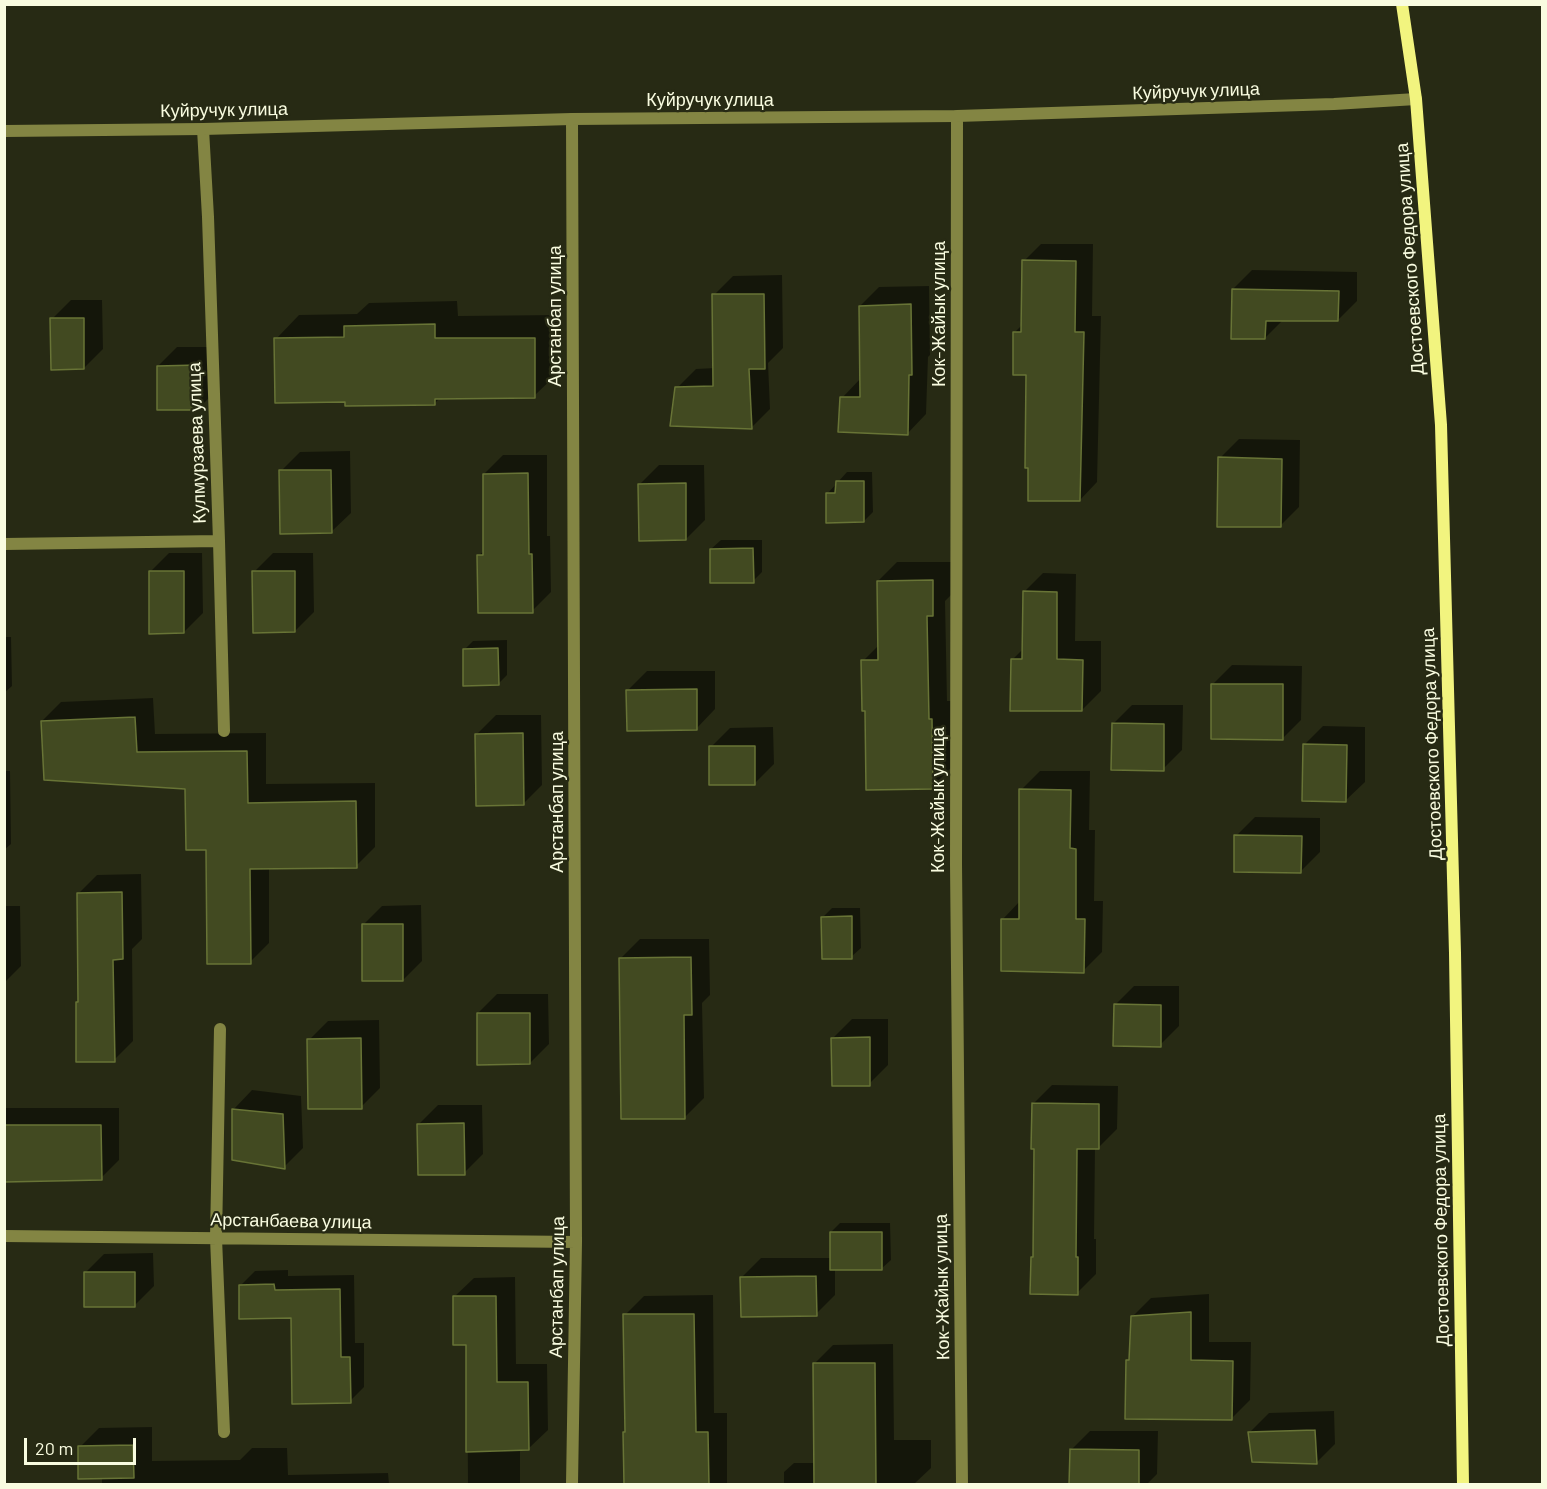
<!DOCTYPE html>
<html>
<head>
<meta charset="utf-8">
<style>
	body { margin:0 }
	#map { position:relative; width:1547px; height:1489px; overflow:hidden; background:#272a14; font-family:Barlow,sans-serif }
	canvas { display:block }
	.frame { position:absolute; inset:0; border:6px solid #f9fce0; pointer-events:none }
	.scale { position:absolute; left:24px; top:1438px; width:112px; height:27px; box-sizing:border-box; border:3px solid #f9fce0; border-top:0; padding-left:8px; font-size:18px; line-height:21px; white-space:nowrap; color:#f9fce0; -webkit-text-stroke:4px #272a14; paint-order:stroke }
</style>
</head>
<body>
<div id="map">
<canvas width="1547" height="1489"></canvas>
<div class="frame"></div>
<div class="scale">20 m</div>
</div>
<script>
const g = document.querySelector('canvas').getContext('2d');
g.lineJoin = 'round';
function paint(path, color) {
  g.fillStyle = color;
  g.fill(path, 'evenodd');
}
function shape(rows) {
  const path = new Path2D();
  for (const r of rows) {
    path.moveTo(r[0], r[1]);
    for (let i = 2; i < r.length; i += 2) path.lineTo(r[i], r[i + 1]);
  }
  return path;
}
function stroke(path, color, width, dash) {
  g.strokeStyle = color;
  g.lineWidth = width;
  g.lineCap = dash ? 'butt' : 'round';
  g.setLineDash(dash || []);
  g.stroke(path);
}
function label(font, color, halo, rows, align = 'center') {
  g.font = font + ' Barlow,sans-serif';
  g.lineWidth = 4.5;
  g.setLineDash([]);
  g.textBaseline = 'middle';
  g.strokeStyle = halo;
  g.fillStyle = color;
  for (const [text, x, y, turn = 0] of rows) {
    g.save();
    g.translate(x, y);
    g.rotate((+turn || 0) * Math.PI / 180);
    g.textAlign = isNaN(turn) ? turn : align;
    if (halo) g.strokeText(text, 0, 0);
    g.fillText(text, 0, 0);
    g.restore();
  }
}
paint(shape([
	[1041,244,1093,244,1092,316,1101,316,1097,482,1080,500,1028,373,1015,332,1023,324,1024,261],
	[1252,270,1357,272,1357,301,1338,320,1283,320,1265,338,1233,289],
	[782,275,783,348,768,363,770,409,751,428,677,388,696,369,715,368,714,295,733,276],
	[929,286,930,355,928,357,926,414,907,434,842,398,861,378,860,306,879,287],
	[71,300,102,300,103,349,84,368,52,319],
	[457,301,458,316,558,315,558,373,534,396,441,397,435,403,276,339,299,315,357,314,369,303],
	[177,347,217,347,218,389,199,408,158,366],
	[1239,439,1300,440,1299,507,1280,526,1220,458],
	[350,451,351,513,331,532,281,471,300,452],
	[503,455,547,455,547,536,550,536,551,592,532,611,478,556,485,550,484,474],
	[659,465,704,465,705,520,686,539,640,484],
	[847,472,872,472,873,512,864,521,827,494],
	[721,540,762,540,762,572,753,581,711,549],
	[169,553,202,553,203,613,184,632,150,572],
	[273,553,313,553,314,612,295,631,254,572],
	[897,562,951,562,951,595,945,601,947,701,951,701,951,768,932,787,866,710,863,661,879,645,878,581],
	[1043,573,1076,574,1075,641,1101,641,1101,691,1082,710,1013,659,1024,648,1024,592],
	[4,637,11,637,12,686,4,693],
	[507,640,507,675,498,684,464,650,473,641],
	[1232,665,1302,666,1301,720,1282,739,1213,684],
	[647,671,715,671,715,709,696,729,628,690],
	[153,698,155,734,266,733,266,784,375,783,375,847,356,866,269,867,269,943,250,962,208,848,187,787,42,721,61,702],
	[1132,705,1183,705,1182,750,1163,769,1113,724],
	[496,715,541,715,542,785,523,804,477,734],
	[1323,726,1365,727,1365,782,1345,801,1304,745],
	[773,727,774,764,755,783,711,747,730,728],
	[4,771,10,771,11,844,4,850],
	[1040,771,1090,771,1089,830,1095,830,1094,901,1103,901,1102,952,1083,971,1003,919,1020,901,1021,790],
	[1255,817,1320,818,1320,852,1301,871,1236,836],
	[141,874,142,939,132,949,133,1041,114,1060,77,1003,80,1000,78,894,97,875],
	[421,905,422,961,403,980,363,925,382,906],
	[4,906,20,906,21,966,4,983],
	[832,908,860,908,861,948,851,957,823,917],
	[640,939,709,939,710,995,702,1003,704,1098,685,1117,621,958],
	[1134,986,1179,986,1179,1026,1160,1045,1115,1005],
	[497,994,548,994,549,1044,530,1063,478,1013],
	[852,1019,888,1019,888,1065,869,1084,833,1038],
	[379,1020,380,1088,361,1107,309,1040,328,1021],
	[1052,1085,1118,1086,1117,1129,1098,1148,1095,1148,1094,1239,1096,1239,1096,1274,1077,1293,1032,1257,1034,1255,1036,1147,1033,1104],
	[252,1090,301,1096,303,1148,284,1167,234,1109],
	[438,1105,482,1105,483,1154,464,1173,419,1124],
	[4,1108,119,1108,119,1160,101,1178,4,1181],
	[840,1223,890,1223,891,1260,881,1269,835,1269,835,1295,816,1314,742,1277,761,1258,831,1258,831,1232],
	[153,1253,154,1286,135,1305,85,1273,104,1254],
	[288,1270,288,1276,354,1275,355,1343,364,1343,364,1387,350,1401,292,1317,240,1286,255,1271],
	[515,1277,516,1364,547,1364,548,1430,528,1449,520,1449,520,1484,468,1484,467,1343,454,1297,474,1278],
	[1209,1294,1209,1342,1251,1342,1250,1400,1231,1419,1128,1360,1130,1357,1132,1317,1151,1298],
	[713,1295,714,1413,727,1413,727,1483,725,1484,625,1484,626,1431,625,1315,644,1296],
	[893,1344,894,1440,931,1440,931,1468,914,1484,784,1484,784,1472,794,1463,815,1463,814,1364,833,1345],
	[1334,1411,1335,1444,1316,1463,1250,1432,1269,1413],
	[152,1427,152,1461,240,1460,252,1448,287,1448,288,1475,388,1473,389,1484,102,1484,102,1477,80,1447,99,1428],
	[1090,1431,1158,1431,1157,1474,1147,1484,1071,1484,1071,1450]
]), '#0007');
const building = shape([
	[1022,260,1076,261,1075,332,1084,332,1080,501,1028,501,1028,468,1025,468,1026,375,1013,375,1013,332,1021,332,1022,260],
	[1232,289,1339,291,1338,321,1266,321,1265,339,1231,339,1232,289],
	[712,294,764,294,765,369,749,369,752,429,670,426,675,387,713,386,712,294],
	[911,304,912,375,909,375,908,435,838,432,840,397,860,397,859,306,911,304],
	[50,318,84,318,84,369,51,370,50,318],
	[435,324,435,338,535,338,535,398,435,399,435,405,345,406,345,402,275,403,274,338,344,337,344,326,435,324],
	[199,365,199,410,157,410,157,366,199,365],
	[1218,457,1282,459,1281,527,1217,527,1218,457],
	[279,470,331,470,332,533,280,534,279,470],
	[528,473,529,554,532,554,533,613,478,613,477,555,483,555,483,474,528,473],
	[836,481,864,481,864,522,826,523,826,493,835,493,836,481],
	[686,483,686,540,639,541,638,484,686,483],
	[753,548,754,583,710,583,710,549,753,548],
	[149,571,184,571,184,633,149,634,149,571],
	[252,571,295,571,295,632,253,633,252,571],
	[933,580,933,616,927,616,929,719,932,719,933,789,866,790,865,711,862,711,861,660,878,660,877,581,933,580],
	[1023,591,1057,592,1057,659,1083,660,1082,711,1010,711,1011,659,1022,659,1023,591],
	[498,648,499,685,463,686,463,649,498,648],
	[1211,684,1283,684,1283,740,1211,739,1211,684],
	[697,689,697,730,627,731,626,690,697,689],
	[135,717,137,752,247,751,248,803,356,801,357,868,250,869,251,964,207,964,206,850,186,850,185,789,44,780,41,721,135,717],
	[1112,723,1164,724,1164,771,1111,770,1112,723],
	[523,733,524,805,476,806,475,734,523,733],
	[1303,744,1347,745,1346,802,1302,801,1303,744],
	[709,746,755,746,755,785,709,785,709,746],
	[1019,789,1071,790,1070,848,1076,849,1076,919,1085,919,1084,973,1001,971,1001,919,1019,919,1019,789],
	[1234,835,1302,836,1301,873,1234,872,1234,835],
	[122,892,123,959,113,960,115,1062,76,1062,76,1002,78,1002,77,893,122,892],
	[852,916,852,959,822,959,821,917,852,916],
	[362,924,403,924,403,981,362,981,362,924],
	[691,957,692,1015,684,1015,685,1119,621,1119,619,958,691,957],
	[1114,1004,1161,1005,1161,1047,1113,1046,1114,1004],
	[477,1013,530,1013,530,1064,477,1065,477,1013],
	[870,1037,870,1086,832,1086,831,1038,870,1037],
	[361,1038,362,1109,308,1109,307,1039,361,1038],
	[1032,1103,1099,1104,1099,1149,1077,1149,1076,1257,1078,1257,1078,1295,1030,1294,1031,1257,1033,1257,1034,1149,1031,1149,1032,1103],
	[232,1109,283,1114,285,1169,232,1160,232,1109],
	[464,1123,465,1175,418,1175,417,1124,464,1123],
	[4,1125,101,1125,102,1180,4,1182,4,1125],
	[830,1232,882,1232,882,1270,830,1270,830,1232],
	[84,1272,135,1272,135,1307,84,1307,84,1272],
	[816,1276,817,1316,741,1317,740,1277,816,1276],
	[274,1284,275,1290,340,1289,341,1357,350,1357,351,1403,292,1404,291,1318,239,1319,239,1285,274,1284],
	[453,1296,496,1296,497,1382,528,1382,529,1450,466,1452,466,1345,453,1345,453,1296],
	[1191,1312,1191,1360,1233,1361,1232,1420,1125,1419,1126,1360,1129,1360,1131,1316,1191,1312],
	[623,1314,694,1314,696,1432,708,1432,709,1485,624,1485,623,1432,625,1432,623,1314],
	[813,1363,875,1363,876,1485,814,1485,813,1363],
	[1315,1430,1317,1464,1252,1462,1248,1432,1315,1430],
	[133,1445,134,1478,78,1479,78,1446,133,1445],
	[1070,1449,1139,1450,1139,1485,1069,1485,1070,1449]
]);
paint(building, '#424a21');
stroke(building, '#687436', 1.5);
stroke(shape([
	[957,116,956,864,962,1484],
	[219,541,224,731],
	[4,544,219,541,208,217,203,129],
	[220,1029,216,1238,224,1432],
	[4,1236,576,1242],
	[572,1484,576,1242,572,119]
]), '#838543', 12);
stroke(shape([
	[4,131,203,129,572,119,957,116,1334,104,1416,99]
]), '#838543', 12);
stroke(shape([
	[1402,4,1416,99,1441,425,1455,953,1463,1484]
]), '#f2f47f', 12);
label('18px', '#f9fce0', '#272a14', [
	["Куйручук улица",1196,91,-2],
	["Куйручук улица",710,100],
	["Куйручук улица",224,110,-1],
	["Достоевского Федора улица",1410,259,-94],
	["Кок-Жайык улица",939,314,-90],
	["Арстанбап улица",555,316,-90],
	["Кулмурзаева улица",197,443,-92],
	["Достоевского Федора улица",1432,744,-92],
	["Кок-Жайык улица",938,800,-90],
	["Арстанбап улица",557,802,-90],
	["Арстанбаева улица",291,1221,1],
	["Достоевского Федора улица",1441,1230,-91],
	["Арстанбап улица",557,1287,-89],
	["Кок-Жайык улица",942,1287,-91]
]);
</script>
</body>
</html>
